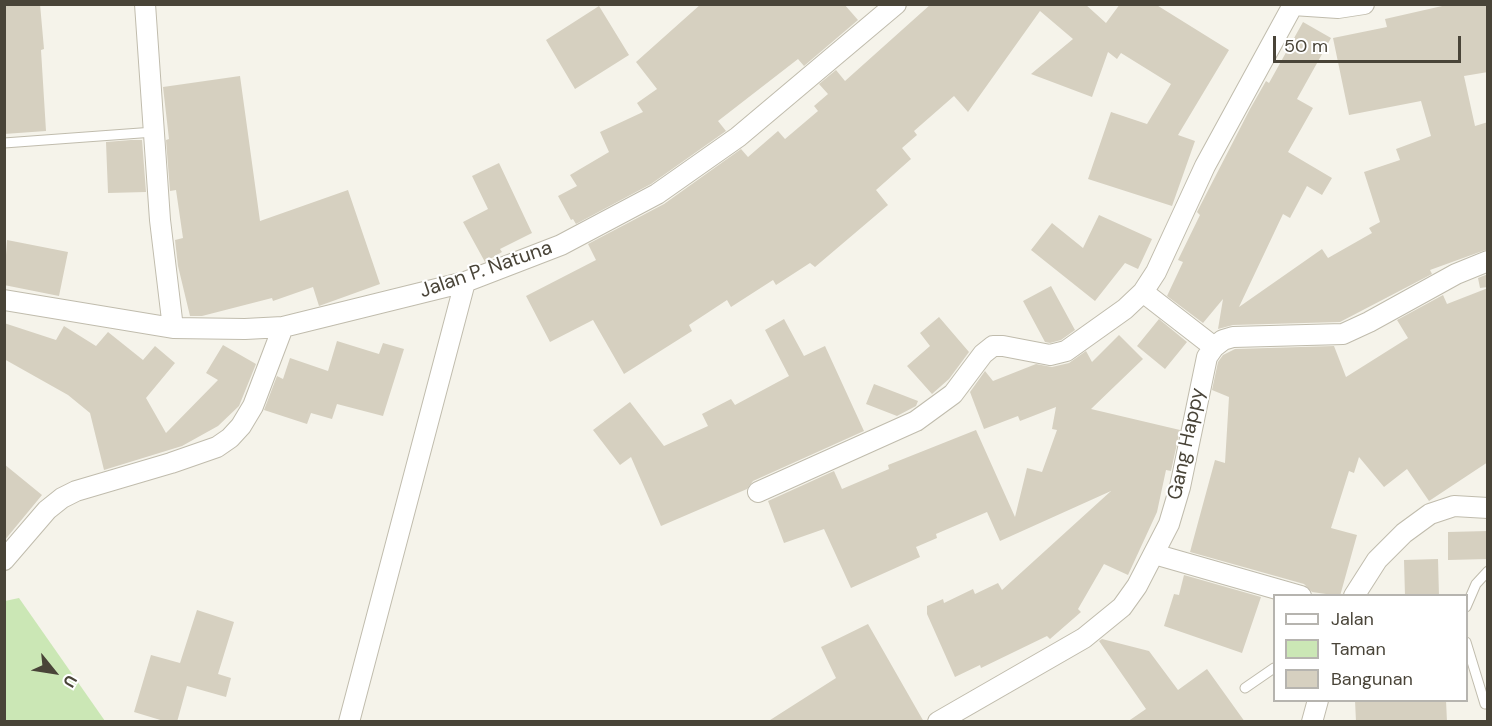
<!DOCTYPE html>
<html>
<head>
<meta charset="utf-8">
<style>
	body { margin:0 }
	#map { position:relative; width:1492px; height:726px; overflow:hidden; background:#f5f3ea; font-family:"DM Sans",sans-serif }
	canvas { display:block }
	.frame { position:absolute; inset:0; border:6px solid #494438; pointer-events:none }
	.legend { position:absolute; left:1273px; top:594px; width:195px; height:108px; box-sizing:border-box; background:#fff; border:2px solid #b6b4af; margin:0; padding:8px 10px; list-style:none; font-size:18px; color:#494438 }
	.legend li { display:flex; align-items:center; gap:12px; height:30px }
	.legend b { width:30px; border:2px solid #b6b4af }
	.north { position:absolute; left:24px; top:642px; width:60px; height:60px; -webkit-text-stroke:4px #fff; paint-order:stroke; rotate:120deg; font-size:16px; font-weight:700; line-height:24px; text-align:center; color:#494438 }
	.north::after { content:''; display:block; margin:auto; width:21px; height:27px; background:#494438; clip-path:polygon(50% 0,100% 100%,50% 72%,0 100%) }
	.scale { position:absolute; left:1273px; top:36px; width:188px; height:27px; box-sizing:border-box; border:3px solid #494438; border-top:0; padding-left:8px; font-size:18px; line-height:21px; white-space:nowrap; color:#494438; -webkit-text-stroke:4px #fff; paint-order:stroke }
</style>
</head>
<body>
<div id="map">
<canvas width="1492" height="726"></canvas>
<div class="frame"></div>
<ul class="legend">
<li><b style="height:8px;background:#fff"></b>Jalan</li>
<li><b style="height:16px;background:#cbe7b5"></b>Taman</li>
<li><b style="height:16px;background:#d6d0c0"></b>Bangunan</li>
</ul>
<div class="north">U</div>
<div class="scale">50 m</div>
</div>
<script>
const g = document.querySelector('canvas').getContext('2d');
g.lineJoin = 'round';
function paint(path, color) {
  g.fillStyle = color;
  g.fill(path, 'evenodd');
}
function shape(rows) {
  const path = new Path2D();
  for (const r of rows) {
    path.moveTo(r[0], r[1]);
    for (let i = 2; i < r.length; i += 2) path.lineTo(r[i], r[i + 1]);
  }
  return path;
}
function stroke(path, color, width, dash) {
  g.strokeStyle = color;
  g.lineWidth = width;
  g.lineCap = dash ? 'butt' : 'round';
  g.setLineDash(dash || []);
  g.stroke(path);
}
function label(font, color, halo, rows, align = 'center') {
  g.font = font + ' "DM Sans",sans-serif';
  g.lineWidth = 4.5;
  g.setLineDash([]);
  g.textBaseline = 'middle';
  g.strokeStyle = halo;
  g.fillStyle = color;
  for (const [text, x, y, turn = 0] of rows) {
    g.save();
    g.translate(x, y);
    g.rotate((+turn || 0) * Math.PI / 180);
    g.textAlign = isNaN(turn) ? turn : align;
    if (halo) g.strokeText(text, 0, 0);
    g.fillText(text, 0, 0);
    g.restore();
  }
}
paint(shape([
	[19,598,105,721,5,721,5,601]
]), '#cbe7b5');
paint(shape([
	[4,4,40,4,44,49,41,50,46,131,4,134],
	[701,4,844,4,858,20,804,66,798,59,718,121,726,131,651,184,576,224,573,219,571,220,558,196,577,186,570,175,609,152,600,132,643,112,637,103,657,89,636,62],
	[931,4,1085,4,1106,23,1120,4,1155,4,1229,50,1178,135,1195,141,1172,206,1088,179,1111,112,1147,124,1171,84,1121,53,1117,59,1108,52,1092,97,1031,74,1073,39,1040,11,968,112,954,96,914,131,917,135,902,148,911,159,876,190,888,205,815,267,810,263,776,285,773,280,731,307,727,300,689,325,692,331,624,374,593,320,550,342,526,296,596,260,588,244,664,204,741,149,748,157,778,131,785,139,818,111,814,106,828,94,819,84,836,70,845,81],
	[1451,4,1488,4,1488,72,1464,76,1475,126,1488,122,1488,249,1430,270,1432,274,1340,322,1233,325,1218,329,1223,299,1203,323,1167,296,1183,262,1178,260,1200,215,1197,212,1250,109,1266,81,1269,83,1303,22,1331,38,1297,99,1313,108,1288,152,1332,178,1322,195,1307,186,1290,218,1283,214,1239,307,1322,249,1328,258,1372,233,1369,228,1380,222,1364,172,1400,160,1396,149,1431,136,1421,101,1349,115,1333,38,1387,27,1385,19],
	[599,6,629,55,575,89,546,40],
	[240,76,260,221,348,190,380,284,319,306,313,287,273,301,272,298,202,316,190,316,178,266,175,240,183,238,176,190,170,191,166,140,169,139,163,87],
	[131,140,142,140,146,192,108,193,106,142],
	[499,163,532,233,500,249,502,252,485,262,463,222,488,209,472,176],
	[1099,215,1152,239,1138,269,1125,263,1095,301,1031,250,1052,223,1083,248],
	[7,240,68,252,59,296,4,285],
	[1488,274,1488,287,1480,288,1478,278],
	[1051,286,1075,330,1061,340,1050,343,1045,342,1023,301],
	[1488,288,1488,462,1429,501,1407,469,1384,487,1359,457,1354,473,1349,471,1331,528,1357,535,1340,596,1312,592,1304,584,1190,552,1215,460,1225,463,1229,397,1212,390,1218,362,1223,355,1235,349,1334,346,1346,377,1408,338,1397,320,1443,295,1447,304],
	[939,317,969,352,949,379,932,394,907,366,930,346,920,333],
	[784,319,804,356,825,346,864,431,753,481,747,489,661,526,631,457,620,465,593,430,630,402,664,446,708,426,702,414,731,399,735,405,789,376,765,330],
	[1159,319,1187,342,1165,369,1137,346],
	[4,323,56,340,64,326,96,346,108,332,143,360,155,346,175,363,146,398,166,433,218,380,206,373,223,345,256,364,239,406,218,426,182,446,104,470,90,413,68,395,4,359],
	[1119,335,1143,359,1091,409,1180,430,1171,471,1166,470,1157,512,1128,575,1104,564,1078,609,1081,612,1050,639,1047,636,981,668,980,665,955,677,927,614,927,606,943,599,944,603,973,589,975,594,998,583,1002,590,1111,491,1000,541,987,512,936,534,937,538,916,547,920,557,851,588,824,529,784,543,768,501,834,471,842,489,889,469,888,465,976,430,1015,517,1027,468,1042,472,1057,430,1052,429,1056,407,1020,421,1018,416,984,429,970,392,985,371,993,381,1036,364,1052,367,1069,363,1086,351,1092,362],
	[337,341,379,354,383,343,404,349,383,416,337,404,332,419,311,413,307,424,264,410,277,376,283,379,290,358,328,371],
	[874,384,918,401,916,406,897,416,866,404],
	[4,464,42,495,4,541],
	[1488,531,1488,559,1448,560,1448,532],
	[1438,559,1439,596,1405,596,1404,560],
	[1184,575,1261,597,1242,653,1164,626,1174,594,1179,595],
	[197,610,234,622,218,674,231,678,226,697,187,686,177,722,167,722,134,712,151,655,180,663],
	[868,624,924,722,767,722,836,678,821,647],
	[1102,639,1149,651,1178,690,1207,669,1245,722,1127,722,1146,709,1099,641],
	[1355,700,1446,700,1447,722,1356,722]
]), '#d6d0c0');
const service = shape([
	[4,143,154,132],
	[1466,607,1476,584,1488,571],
	[1466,642,1485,704],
	[1245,688,1274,668]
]);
const minor = shape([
	[145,4,160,220,173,328],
	[1143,292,1214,347],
	[4,300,173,328,245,329,283,327,465,282,561,245,657,194,738,137,896,4],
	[758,492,916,421,953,394,983,354,993,346,1003,346,1050,355,1066,351,1125,309,1143,292,1156,272,1205,166,1293,5,1338,8,1364,4],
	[1154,554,1301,596],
	[4,560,47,510,62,498,76,491,171,463,217,447,230,438,241,426,253,406,283,327],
	[1354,596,1377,560,1404,533,1430,514,1454,506,1488,508],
	[349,722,465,282],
	[938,722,1084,638,1122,607,1137,586,1169,524,1180,487,1207,357,1214,347,1223,340,1233,337,1343,334,1369,322,1456,274,1488,261],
	[1312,722,1318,700]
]);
stroke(service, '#c0bcad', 11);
stroke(minor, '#c0bcad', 22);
stroke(service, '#fff', 9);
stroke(minor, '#fff', 20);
label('20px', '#494438', '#fff', [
	["Jalan P. Natuna",486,270,-19],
	["Gang Happy",1187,444,-78]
]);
</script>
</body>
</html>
